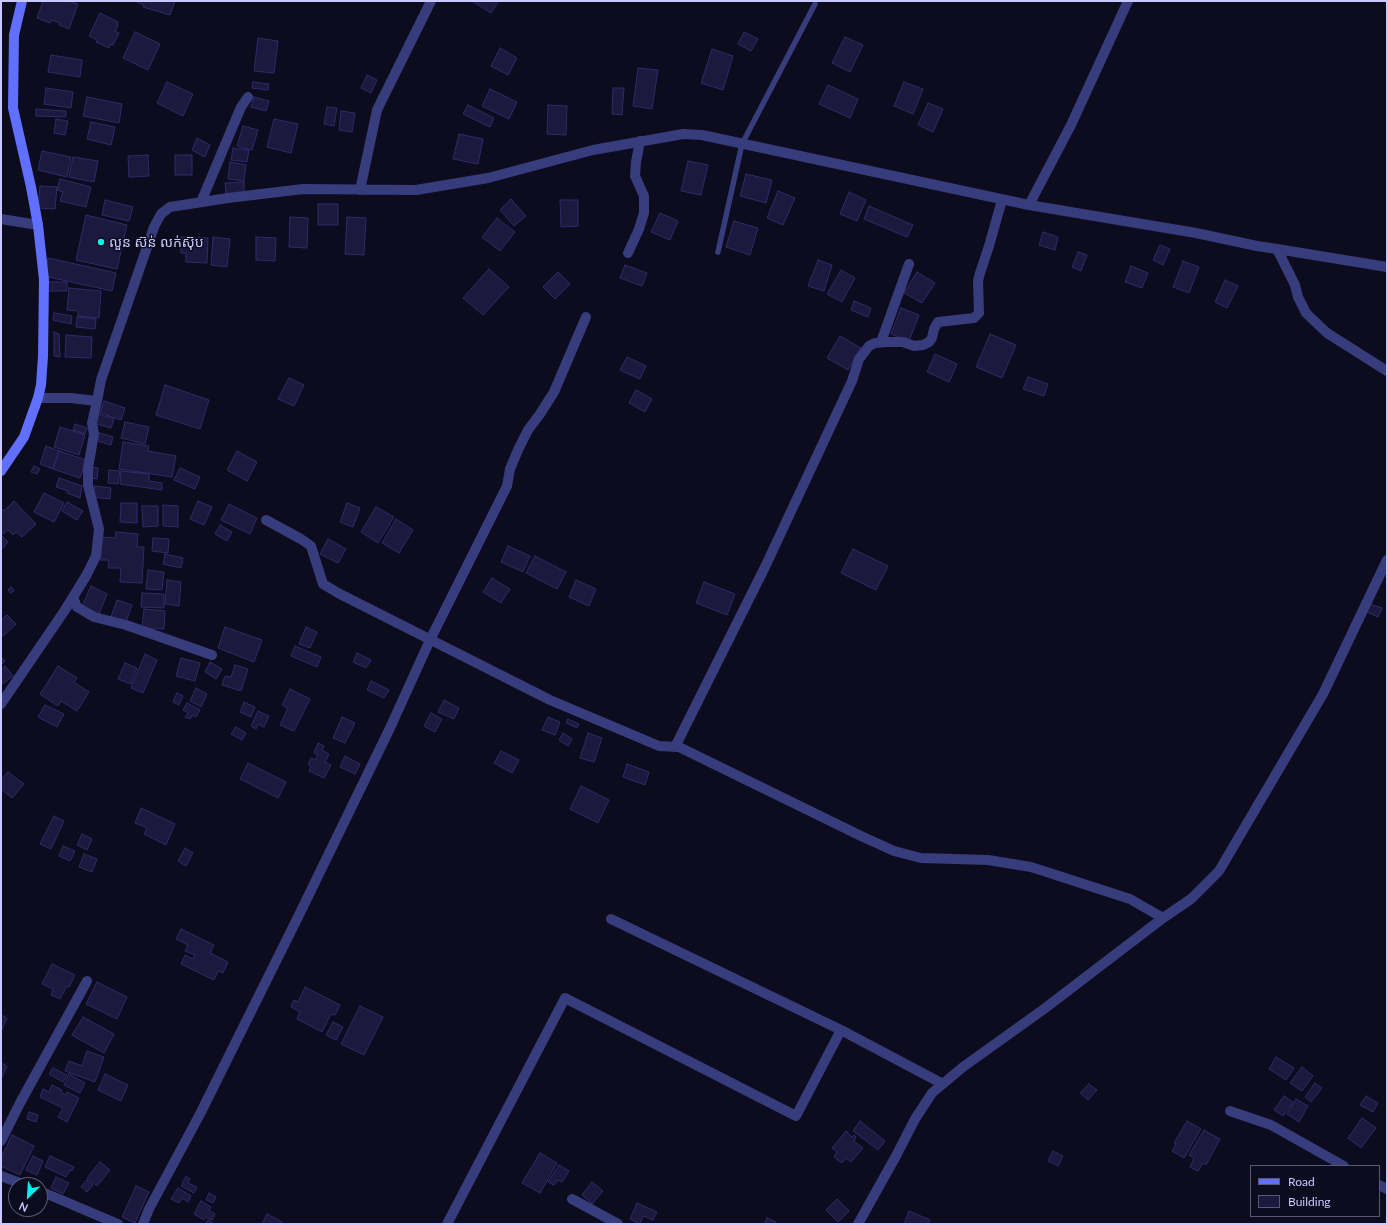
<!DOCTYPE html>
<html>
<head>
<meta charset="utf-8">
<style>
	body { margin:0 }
	#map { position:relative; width:1388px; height:1225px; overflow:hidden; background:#0d0c1e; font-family:Lato,sans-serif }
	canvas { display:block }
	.frame { position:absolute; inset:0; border:2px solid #c9c9ff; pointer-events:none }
	.legend { position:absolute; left:1250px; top:1165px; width:130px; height:52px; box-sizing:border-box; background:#0d0c1e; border:1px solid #585878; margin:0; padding:5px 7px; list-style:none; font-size:12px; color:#c9c9ff }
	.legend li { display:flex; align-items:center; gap:8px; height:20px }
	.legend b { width:20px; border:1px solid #585878 }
	.north { position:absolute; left:8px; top:1177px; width:40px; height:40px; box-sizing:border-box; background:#0d0c1e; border:1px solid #585878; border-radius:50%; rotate:205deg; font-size:11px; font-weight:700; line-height:16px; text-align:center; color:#c9c9ff }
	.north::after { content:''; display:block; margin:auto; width:14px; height:18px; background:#02f2ee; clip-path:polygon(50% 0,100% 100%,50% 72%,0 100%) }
</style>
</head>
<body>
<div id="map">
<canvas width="1388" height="1225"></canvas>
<div class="frame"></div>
<ul class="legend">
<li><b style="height:5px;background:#616ffe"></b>Road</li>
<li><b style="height:11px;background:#1c183e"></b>Building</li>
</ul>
<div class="north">N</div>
</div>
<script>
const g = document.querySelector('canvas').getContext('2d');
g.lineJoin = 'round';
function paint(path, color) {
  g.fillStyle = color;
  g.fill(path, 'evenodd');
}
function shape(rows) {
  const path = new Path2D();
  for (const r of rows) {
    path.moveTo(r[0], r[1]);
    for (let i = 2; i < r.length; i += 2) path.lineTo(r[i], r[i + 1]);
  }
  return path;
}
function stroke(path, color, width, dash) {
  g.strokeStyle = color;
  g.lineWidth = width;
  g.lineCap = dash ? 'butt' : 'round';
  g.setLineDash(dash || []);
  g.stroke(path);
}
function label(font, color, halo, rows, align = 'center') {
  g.font = font + ' Lato,"Noto Sans Khmer",sans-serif';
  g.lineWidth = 3;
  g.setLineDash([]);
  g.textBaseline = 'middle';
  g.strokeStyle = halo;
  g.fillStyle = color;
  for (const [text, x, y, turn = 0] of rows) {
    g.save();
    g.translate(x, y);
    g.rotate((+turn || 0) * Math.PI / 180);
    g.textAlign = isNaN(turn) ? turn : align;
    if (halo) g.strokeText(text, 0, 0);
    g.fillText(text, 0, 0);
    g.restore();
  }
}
const building = shape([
	[43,1,68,1,78,4,69,29,59,25,60,23,51,20,50,23,37,18,43,1],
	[137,1,175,1,170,15,143,7,144,5,137,2,137,1],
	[472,1,499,1,491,13,472,1],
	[100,13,118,22,117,24,118,25,115,31,119,33,113,45,111,44,109,48,96,42,97,40,89,36,100,13],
	[135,32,160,44,148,70,123,58,135,32],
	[744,32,758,39,751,51,738,44,744,32],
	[845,37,863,45,850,72,832,63,845,37],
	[258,38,278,41,274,73,254,71,258,38],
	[500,48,517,58,508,75,491,66,500,48],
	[712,49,733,56,723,90,701,83,712,49],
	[51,55,82,60,80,77,48,72,51,55],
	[638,68,658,70,652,109,633,106,638,68],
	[367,75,377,80,371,93,361,88,367,75],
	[167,82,193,94,183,116,157,103,167,82],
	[253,82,269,84,268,90,252,88,253,82],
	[904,82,923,89,913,114,894,106,904,82],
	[828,85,858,99,850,118,819,104,828,85],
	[46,88,73,92,71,108,44,104,46,88],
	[613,88,624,88,622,115,612,114,613,88],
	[490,89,517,102,509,119,482,106,490,89],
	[87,97,122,104,119,123,83,116,87,97],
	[254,97,269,101,266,111,251,107,254,97],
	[928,103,943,109,933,132,918,125,928,103],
	[468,105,494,118,490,127,463,114,468,105],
	[548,105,567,106,566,135,547,134,548,105],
	[327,107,337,108,334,126,324,124,327,107],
	[36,109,66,111,66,117,36,116,36,109],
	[341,111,355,113,352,132,339,130,341,111],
	[56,119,68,121,65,135,54,133,56,119],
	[274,119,298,124,291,153,267,147,274,119],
	[91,122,115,127,111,145,87,139,91,122],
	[243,126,258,130,252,150,237,146,243,126],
	[459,134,483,139,478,164,453,159,459,134],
	[197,138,210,145,205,157,192,150,197,138],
	[233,148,249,150,247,162,231,160,233,148],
	[42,151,71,157,67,177,38,170,42,151],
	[148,155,149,176,129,177,128,156,148,155],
	[175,155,192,155,192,175,175,175,175,155],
	[73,157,98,161,94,182,69,177,73,157],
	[688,161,708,165,701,195,681,191,688,161],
	[230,162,246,165,244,181,228,179,230,162],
	[746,174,772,180,766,203,740,196,746,174],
	[60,179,91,187,86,207,60,201,63,192,57,190,60,179],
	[244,182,244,194,226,195,225,183,244,182],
	[40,186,57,187,55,209,38,208,40,186],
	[778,191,795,198,783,225,767,218,778,191],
	[849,192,866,200,857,221,840,214,849,192],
	[511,199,526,216,514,226,500,210,511,199],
	[105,200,133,207,129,221,102,215,105,200],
	[560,200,578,200,578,226,561,227,560,200],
	[318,204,338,204,338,225,318,225,318,204],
	[869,206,913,225,907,237,864,219,869,206],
	[660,213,678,221,670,240,651,232,660,213],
	[86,215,127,225,117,269,76,260,86,215],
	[290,217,308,218,307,248,289,247,290,217],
	[347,217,366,218,364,255,345,254,347,217],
	[497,218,515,232,500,251,482,237,497,218],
	[734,221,758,228,750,255,726,247,734,221],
	[1043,232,1058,237,1055,250,1039,245,1043,232],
	[181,237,208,238,207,263,186,262,186,253,181,253,181,237],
	[213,237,230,239,227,267,211,265,213,237],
	[256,237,276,238,275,261,256,260,256,237],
	[1160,245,1170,249,1163,265,1153,260,1160,245],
	[1078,252,1087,255,1081,271,1072,267,1078,252],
	[48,258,116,273,112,291,44,276,48,258],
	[818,260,832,265,824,291,808,286,818,260],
	[1183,261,1199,267,1189,293,1173,287,1183,261],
	[625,265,647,273,642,286,620,278,625,265],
	[1131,266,1148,273,1142,288,1125,282,1131,266],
	[489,269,509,287,483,315,463,298,489,269],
	[841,270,855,278,842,302,827,294,841,270],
	[558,272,570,284,555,299,543,287,558,272],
	[917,272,935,283,922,303,904,293,917,272],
	[1225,280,1238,286,1227,308,1215,302,1225,280],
	[47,282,67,282,67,291,47,291,47,282],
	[69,288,101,291,99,318,78,316,78,311,67,310,69,288],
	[854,301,871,308,868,317,851,310,854,301],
	[901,308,919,315,909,341,891,334,901,308],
	[54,313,72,316,71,324,53,320,54,313],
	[77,317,96,319,95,329,76,327,77,317],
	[54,332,59,334,60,357,54,356,54,332],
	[990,334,1016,345,1002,378,976,367,990,334],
	[66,335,92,337,91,358,65,357,66,335],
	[840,336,861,348,848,370,827,358,840,336],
	[935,354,957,364,949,382,927,372,935,354],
	[627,357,646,366,640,379,620,370,627,357],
	[1028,377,1048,384,1044,396,1023,389,1028,377],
	[289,378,304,385,294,406,278,399,289,378],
	[165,385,209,400,200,429,156,415,165,385],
	[636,390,652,399,645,412,629,403,636,390],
	[104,401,125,408,121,420,100,413,104,401],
	[97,414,114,419,111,428,94,423,97,414],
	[125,422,149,427,145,444,121,438,125,422],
	[75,424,87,428,85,434,73,430,75,424],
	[60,427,85,435,79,455,54,447,60,427],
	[97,432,113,437,111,445,94,440,97,432],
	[123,442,149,446,148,451,176,456,172,477,119,469,123,442],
	[46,446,59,451,53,469,40,464,46,446],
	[59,451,86,460,80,478,53,469,59,451],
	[237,451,257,462,247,481,227,470,237,451],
	[34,466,40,469,37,474,31,472,34,466],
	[92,467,98,468,97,479,91,478,92,467],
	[180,468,200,477,195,489,174,480,180,468],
	[109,470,120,471,118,484,108,483,109,470],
	[121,471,149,474,149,481,162,483,162,490,120,484,121,471],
	[59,478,82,486,80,498,67,493,68,491,56,487,59,478],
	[95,486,111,488,110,499,94,497,95,486],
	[44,493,64,503,54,522,34,512,44,493],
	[14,501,36,524,22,537,16,532,13,535,8,530,1,535,8,542,1,550,1,508,4,511,14,501],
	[198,501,212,507,204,525,190,519,198,501],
	[67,502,83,511,77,520,62,511,67,502],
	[121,503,137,503,137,523,120,522,121,503],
	[347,503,360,508,353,527,340,522,347,503],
	[229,504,257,518,250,534,221,520,229,504],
	[163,505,178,506,178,527,163,526,163,505],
	[142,506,158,506,158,526,143,527,142,506],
	[376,507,394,517,378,543,361,532,376,507],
	[396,519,413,530,399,553,382,543,396,519],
	[220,525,232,532,227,541,215,534,220,525],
	[116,532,138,534,137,547,144,547,142,583,120,582,121,568,108,568,109,560,100,560,101,537,115,538,116,532],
	[153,538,169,539,168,553,152,551,153,538],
	[328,539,346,549,338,563,320,554,328,539],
	[508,546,530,556,523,572,501,562,508,546],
	[853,549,888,566,876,590,841,573,853,549],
	[165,554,183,558,181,568,163,564,165,554],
	[535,556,566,572,557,589,526,573,535,556],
	[148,570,164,572,162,590,146,589,148,570],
	[492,578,510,589,501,603,483,592,492,578],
	[167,580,181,582,179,606,165,604,167,580],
	[576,580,596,589,589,606,569,597,576,580],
	[704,582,735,594,727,615,696,603,704,582],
	[91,586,107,594,99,614,82,606,91,586],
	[11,587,14,591,10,593,8,590,11,587],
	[142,593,164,594,164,608,141,607,142,593],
	[117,600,132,605,126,622,111,617,117,600],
	[1370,604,1382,608,1378,617,1367,612,1370,604],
	[144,609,165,611,164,629,142,628,144,609],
	[7,615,16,624,3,636,1,634,1,620,7,615],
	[225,627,262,640,254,662,218,648,225,627],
	[306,627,317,632,310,648,299,644,306,627],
	[295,646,321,657,317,667,291,656,295,646],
	[357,653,371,660,366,668,353,662,357,653],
	[145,654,157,660,143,693,131,688,145,654],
	[1,657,5,661,1,665,1,657],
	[181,658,200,663,195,681,176,676,181,658],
	[210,662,222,669,216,679,205,672,210,662],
	[125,663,137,668,131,684,118,679,125,663],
	[235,665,248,669,241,691,222,685,225,676,231,677,235,665],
	[5,666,13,676,2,684,1,683,1,670,5,666],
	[58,666,77,678,74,682,89,692,77,711,61,701,58,706,40,694,58,666],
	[371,681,389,690,384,698,367,690,371,681],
	[196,688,207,694,201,707,190,701,196,688],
	[290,689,310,699,294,731,280,725,288,708,282,705,290,689],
	[177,693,183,696,179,705,173,702,177,693],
	[444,700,459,708,454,719,438,712,444,700],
	[244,702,255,707,251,717,240,712,244,702],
	[187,703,200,710,196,717,192,715,190,719,185,717,188,713,183,710,187,703],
	[45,705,64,714,57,727,38,717,45,705],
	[258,711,269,716,264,727,258,724,256,729,251,726,258,711],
	[431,713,442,719,435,732,424,726,431,713],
	[342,717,355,723,345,743,333,738,342,717],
	[548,717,560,722,555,735,542,730,548,717],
	[568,719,579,724,577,728,566,723,568,719],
	[236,727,246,733,242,740,231,734,236,727],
	[563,733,572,739,568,746,559,740,563,733],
	[588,733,602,738,594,762,580,758,588,733],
	[318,743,324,746,322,750,329,754,325,762,331,765,324,778,309,771,311,766,308,764,311,758,315,760,318,755,314,753,318,743],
	[501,751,519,760,512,773,494,763,501,751],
	[345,756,360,764,355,774,340,767,345,756],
	[248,763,286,782,278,798,240,779,248,763],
	[627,764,649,772,645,785,623,777,627,764],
	[8,772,24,784,12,798,1,789,1,780,8,772],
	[581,786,609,800,598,823,570,809,581,786],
	[141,808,175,824,166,845,144,834,147,828,135,823,141,808],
	[54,816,64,821,51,849,40,844,54,816],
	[82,834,92,839,87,850,77,845,82,834],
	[63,846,75,851,70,861,59,856,63,846],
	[185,848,193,853,186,866,178,861,185,848],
	[84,854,97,859,92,872,79,867,84,854],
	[181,929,214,945,210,953,228,962,223,973,218,971,214,980,181,964,185,955,193,959,195,955,185,951,188,945,176,939,181,929],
	[52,964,75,975,69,987,67,986,60,999,51,995,53,989,42,984,52,964],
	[97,982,127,997,117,1019,86,1004,97,982],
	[305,987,340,1005,335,1015,331,1014,322,1032,297,1019,300,1012,291,1007,294,1000,298,1002,305,987],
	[360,1006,383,1017,364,1055,341,1044,360,1006],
	[1,1015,7,1018,1,1031,1,1015],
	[83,1017,114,1034,104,1053,72,1035,83,1017],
	[333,1022,343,1027,336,1040,326,1035,333,1022],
	[87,1051,104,1057,95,1082,65,1071,69,1061,82,1066,87,1051],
	[1276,1057,1294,1068,1286,1080,1269,1069,1276,1057],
	[1,1063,7,1066,2,1077,1,1077,1,1063],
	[1302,1067,1313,1076,1302,1091,1290,1083,1302,1067],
	[53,1068,67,1075,63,1082,49,1074,53,1068],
	[69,1074,85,1083,80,1093,64,1085,69,1074],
	[105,1074,128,1085,121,1101,98,1090,105,1074],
	[1315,1083,1322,1088,1311,1102,1305,1097,1315,1083],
	[1089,1084,1097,1090,1088,1100,1080,1093,1089,1084],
	[52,1085,62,1090,61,1092,66,1095,67,1092,79,1098,67,1122,58,1117,63,1108,40,1097,43,1089,49,1092,52,1085],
	[1284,1096,1293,1102,1283,1116,1274,1110,1284,1096],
	[1366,1096,1378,1103,1373,1112,1360,1105,1366,1096],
	[1296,1099,1308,1106,1299,1122,1287,1114,1296,1099],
	[29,1112,38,1115,36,1122,27,1119,29,1112],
	[1362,1118,1376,1128,1361,1148,1348,1138,1362,1118],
	[860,1121,885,1141,878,1150,853,1131,860,1121],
	[1187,1121,1201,1129,1184,1158,1172,1151,1176,1144,1174,1143,1187,1121],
	[1204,1130,1220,1139,1206,1165,1203,1163,1198,1171,1190,1167,1194,1158,1189,1155,1204,1130],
	[846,1131,852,1137,854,1135,856,1137,854,1141,863,1148,851,1162,846,1158,842,1163,834,1157,837,1152,832,1148,846,1131],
	[12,1135,34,1146,20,1175,1,1166,1,1158,12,1135],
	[1053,1151,1063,1156,1058,1166,1048,1161,1053,1151],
	[540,1153,557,1163,540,1193,522,1183,540,1153],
	[33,1156,43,1161,37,1175,26,1170,33,1156],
	[50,1156,74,1167,72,1171,70,1170,66,1177,45,1167,50,1156],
	[100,1162,110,1170,97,1186,87,1178,100,1162],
	[559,1165,569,1171,562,1182,558,1180,554,1185,548,1182,559,1165],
	[186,1176,190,1179,188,1183,197,1187,194,1193,181,1186,186,1176],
	[56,1177,69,1183,63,1194,51,1188,56,1177],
	[87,1180,93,1185,87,1192,81,1187,87,1180],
	[592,1182,603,1191,592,1204,582,1195,592,1182],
	[136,1186,149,1192,135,1223,122,1217,136,1186],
	[178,1188,191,1196,188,1202,182,1198,179,1203,171,1199,178,1188],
	[209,1193,216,1197,213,1203,206,1200,209,1193],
	[837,1199,849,1211,838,1222,826,1210,837,1199],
	[201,1201,211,1207,209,1210,215,1214,212,1220,206,1217,204,1220,194,1214,201,1201],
	[637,1203,657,1212,653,1220,643,1216,640,1224,630,1219,637,1203],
	[909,1211,930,1220,928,1224,904,1224,909,1211],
	[267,1214,282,1222,281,1224,262,1224,267,1214],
	[767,1218,776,1222,775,1224,768,1224,765,1223,767,1218],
	[208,1220,214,1224,205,1224,208,1220]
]);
paint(building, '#1c183e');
stroke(building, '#302a6a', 1);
stroke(shape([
	[718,252,742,144,815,4]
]), '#373c7c', 5.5);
stroke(shape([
	[360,190,377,110,431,1],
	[201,202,241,107,248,97],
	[1029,205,1071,125,1128,1],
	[1,219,38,225],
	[1277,249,1387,267],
	[628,253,639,229,644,213,644,196,635,176,636,162,640,141],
	[881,342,909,264],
	[38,398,70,398,97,401],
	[266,520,301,539,311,546,323,584,338,593,550,700,659,746,679,747,861,836,894,851,921,858,988,860,1031,867,1130,899,1163,918],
	[73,597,77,607,94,617,126,625,212,655],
	[1,704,65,610,86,576,96,556,99,529,88,485,88,468,94,434,92,423,97,401,101,380,154,227,161,214,170,207,228,198,303,189,416,190,488,178,593,150,683,134,702,135,1029,205,1196,233,1257,246,1277,249,1295,285,1298,297,1306,313,1327,333,1387,371],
	[675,747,765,567,852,381,859,359,869,346,875,343,888,342,903,342,914,346,923,345,929,342,932,338,934,329,938,322,974,318,979,313,978,281,980,273,989,246,1002,200],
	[611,919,841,1030],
	[1230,1111,1271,1125,1344,1166],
	[1,1141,20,1103,87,981],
	[1,1176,25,1185],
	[1379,1185,1387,1189],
	[40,1191,118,1224],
	[572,1199,618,1224],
	[143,1224,149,1209,200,1114,299,915,390,728,430,640,507,486,510,469,518,450,528,430,540,414,554,392,586,317],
	[447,1224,565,998,796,1116,841,1030,943,1084],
	[858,1224,896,1156,915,1119,932,1093,963,1067,1044,1009,1163,918,1191,899,1219,871,1323,694,1387,560]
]), '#373c7c', 10);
stroke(shape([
	[1,471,24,437,38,398,41,385,43,356,44,280,38,225,31,187,13,108,14,35,22,1]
]), '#616ffe', 10);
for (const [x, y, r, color] of [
	[101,242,4,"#02f2ee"]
]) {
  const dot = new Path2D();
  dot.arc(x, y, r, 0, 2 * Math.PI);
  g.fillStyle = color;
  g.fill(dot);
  stroke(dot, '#0d0c1e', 1.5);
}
label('14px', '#c9c9ff', '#0d0c1e', [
	["លួន ស៊ន់ លក់ស៊ុប",109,242]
], 'left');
</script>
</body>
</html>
